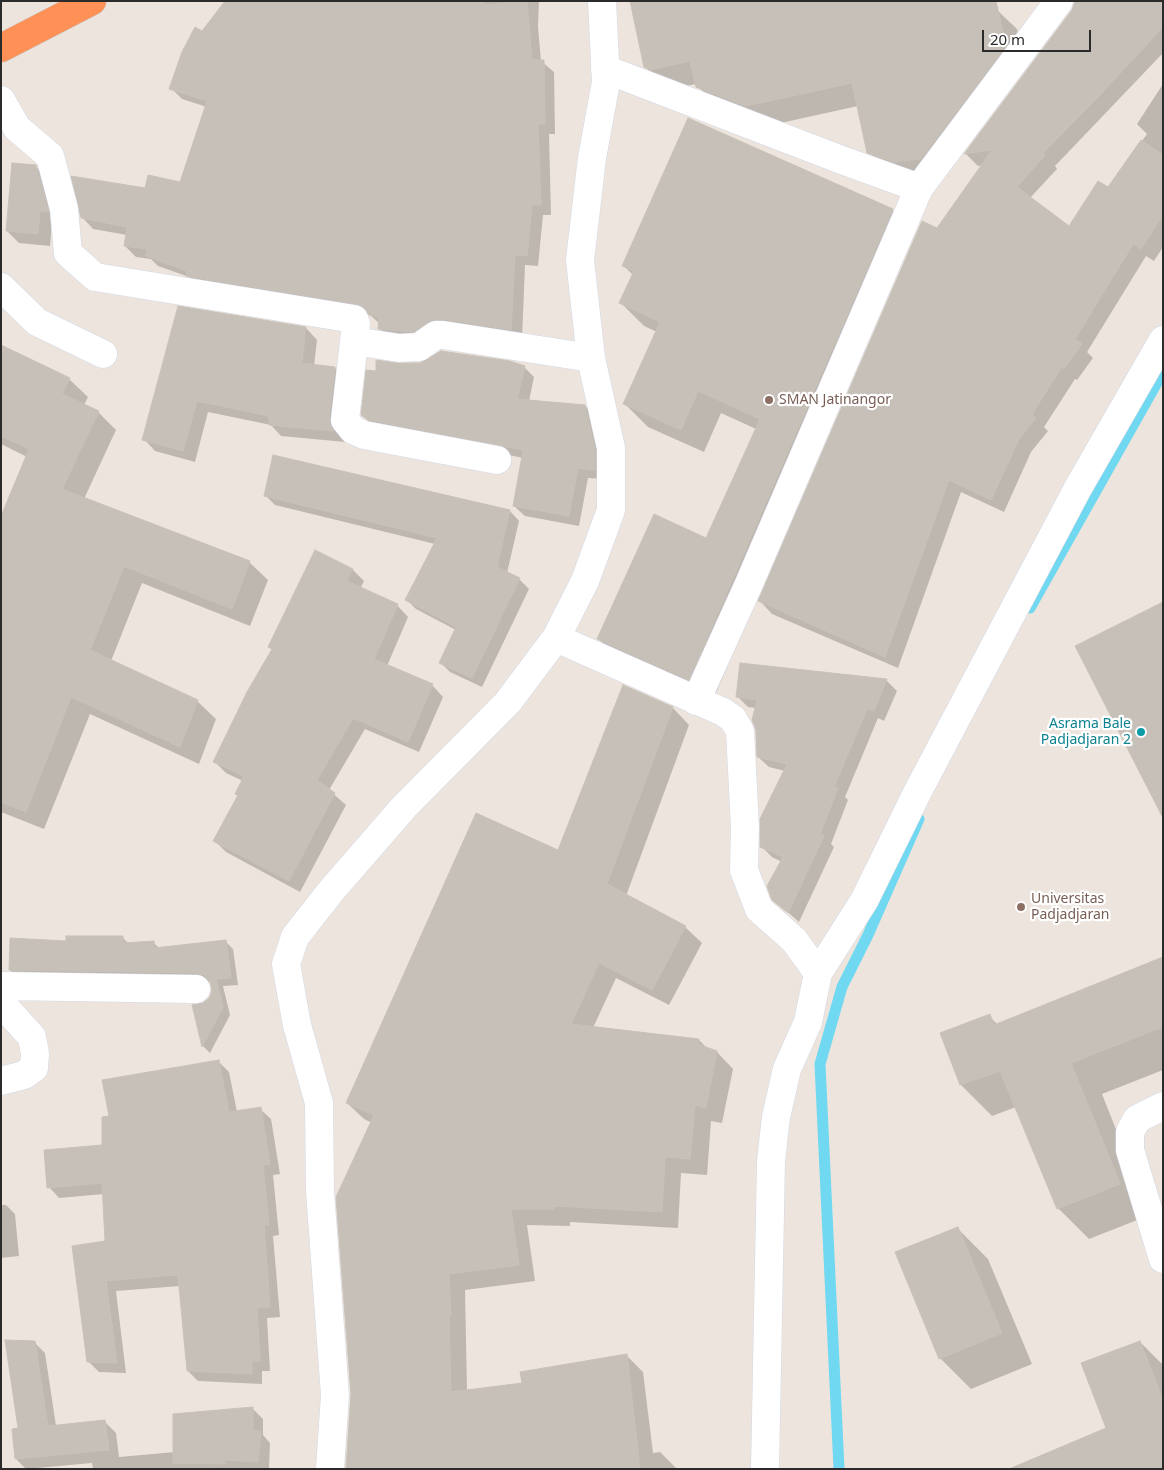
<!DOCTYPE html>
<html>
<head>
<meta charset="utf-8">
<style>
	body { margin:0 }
	#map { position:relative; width:1164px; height:1470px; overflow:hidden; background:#ede5dd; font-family:"Noto Sans",sans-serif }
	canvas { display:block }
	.frame { position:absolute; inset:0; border:2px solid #2b2b2b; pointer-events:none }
	.scale { position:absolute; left:982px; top:30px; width:109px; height:22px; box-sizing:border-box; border:2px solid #2b2b2b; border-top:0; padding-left:6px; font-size:15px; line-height:18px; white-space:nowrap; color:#2b2b2b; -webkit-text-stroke:4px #fff; paint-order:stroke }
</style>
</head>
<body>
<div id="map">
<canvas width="1164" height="1470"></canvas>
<div class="frame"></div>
<div class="scale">20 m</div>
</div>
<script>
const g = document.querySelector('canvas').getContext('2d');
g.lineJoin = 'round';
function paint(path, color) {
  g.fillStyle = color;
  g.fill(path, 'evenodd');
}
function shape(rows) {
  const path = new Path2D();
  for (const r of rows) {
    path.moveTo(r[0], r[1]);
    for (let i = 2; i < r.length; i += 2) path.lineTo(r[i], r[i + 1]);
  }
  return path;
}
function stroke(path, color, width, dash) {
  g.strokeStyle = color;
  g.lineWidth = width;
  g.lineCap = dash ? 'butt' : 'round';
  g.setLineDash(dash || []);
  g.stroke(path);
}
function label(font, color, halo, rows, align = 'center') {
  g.font = font + ' "Noto Sans",sans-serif';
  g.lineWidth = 4.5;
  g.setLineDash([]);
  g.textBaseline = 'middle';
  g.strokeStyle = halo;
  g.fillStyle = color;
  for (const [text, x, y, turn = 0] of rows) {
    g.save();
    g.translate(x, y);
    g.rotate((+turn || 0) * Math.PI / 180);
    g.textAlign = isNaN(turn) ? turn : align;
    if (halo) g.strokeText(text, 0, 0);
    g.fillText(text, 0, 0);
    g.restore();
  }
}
paint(shape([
	[239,1,539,1,538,27,541,61,554,72,555,134,549,134,551,215,543,215,538,266,525,265,522,340,390,339,379,328,380,324,369,314,198,286,189,277,158,266,151,259,136,257,125,246,127,235,93,229,82,217,146,190,181,184,207,107,182,99,171,88,203,33],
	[1163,1,1163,53,1055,166,1057,169,1030,198,1070,228,1108,189,1147,134,1137,124,1163,84,1163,247,1154,261,1146,256,1087,352,1093,358,1077,380,1075,379,1044,427,1048,431,1031,452,1004,512,961,492,898,668,772,614,760,601,937,230,983,165,978,166,966,154],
	[997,10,1017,29,1025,67,915,182,889,172,868,152,858,106,767,126,718,107,696,84,671,89,665,87,645,66],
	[36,167,48,179,52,222,50,246,19,243,7,231],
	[892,210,915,233,712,702,622,662,599,639,707,540,756,429,721,413,704,452,648,427,625,404,657,332,644,326,621,303,634,276,624,266],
	[179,308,306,328,317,340,314,366,335,368,346,380,341,431,345,442,281,436,271,425,208,412,195,462,155,451,144,439],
	[1,347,69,379,88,397,84,405,98,412,116,430,84,499,249,562,268,580,250,626,142,583,111,661,197,701,216,719,199,764,90,714,44,829,1,812,1,626,27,457,1,444],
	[397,365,524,367,534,377,529,401,585,406,595,416,605,479,588,478,579,526,525,516,514,506,523,458,375,427,364,417,377,372],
	[274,457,510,511,519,521,507,573,519,579,529,589,482,687,450,672,440,662,456,630,416,609,406,599,435,544,275,505,265,495],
	[316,552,353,570,364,581,360,589,397,605,408,617,387,666,432,685,443,697,419,752,365,729,329,790,346,805,300,892,226,852,215,841,239,796,243,781,226,773,215,762,273,650],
	[741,664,887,681,897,691,884,721,878,718,845,797,848,800,831,844,834,847,799,922,773,899,782,862,772,857,761,846,785,771,769,767,758,757,756,708,748,707,738,697],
	[673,708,689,725,626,896,685,927,702,943,669,1005,616,978,593,1028,699,1040,708,1049,717,1052,733,1069,722,1123,711,1121,707,1175,681,1173,678,1228,570,1222,570,1226,527,1225,535,1281,465,1290,467,1391,523,1384,627,1356,643,1372,653,1453,660,1452,677,1469,347,1469,372,1123,364,1119,347,1103,558,851],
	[123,938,129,944,153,942,160,949,226,942,233,949,238,985,223,986,230,1015,210,1053,203,1046,194,1006,204,1004,211,997,213,990,211,982,18,978,10,970,67,942],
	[1163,959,1163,1070,1102,1094,1150,1215,1089,1239,1058,1208,1016,1107,992,1116,961,1085,989,1016,998,1025],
	[218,1061,229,1072,237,1112,260,1109,271,1119,280,1174,273,1175,279,1235,273,1236,280,1317,267,1318,270,1371,262,1371,262,1384,198,1381,188,1371,180,1286,116,1291,126,1373,99,1372,89,1362,106,1243,104,1194,59,1198,49,1187,103,1146,111,1118],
	[1,1205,6,1205,15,1214,19,1256,1,1258],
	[957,1228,988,1259,1032,1364,971,1389,940,1358],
	[34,1342,45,1353,56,1426,105,1422,116,1433,119,1457,175,1452,252,1408,263,1419,263,1435,270,1443,269,1469,93,1469,92,1463,26,1469,16,1459],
	[1140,1342,1163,1365,1163,1469,1107,1428]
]), '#0003');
stroke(shape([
	[1030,608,1163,372],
	[839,1469,820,1064,842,987,868,935,919,819]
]), '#70d8f0', 11);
const building = shape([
	[225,1,484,1,484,5,527,1,532,60,544,60,545,124,538,124,541,205,532,205,527,256,515,255,511,330,443,319,428,322,414,332,378,329,379,317,369,315,364,307,356,304,186,276,187,271,146,256,147,249,124,246,127,227,81,218,71,176,145,188,148,175,180,182,207,101,169,89,182,52,195,27,202,31,225,1],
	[630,1,996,1,1006,46,921,159,894,162,867,153,852,83,746,106,696,87,690,61,650,70,644,67,630,1],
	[1075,1,1163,1,1163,27,1101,94,1043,153,1045,155,1017,187,1069,226,1098,181,1108,187,1141,140,1163,155,1163,215,1141,249,1133,244,1075,339,1082,344,1064,369,1062,367,1032,414,1036,418,1019,439,991,500,949,480,885,657,758,601,922,221,937,228,992,150,964,154,1072,10,1075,1],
	[688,118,893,209,689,680,597,639,654,514,706,538,760,419,698,391,681,430,623,404,660,322,619,303,634,271,622,266,688,118],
	[12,163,36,165,49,212,40,211,38,234,6,231,12,163],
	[178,306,306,327,302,363,335,367,329,418,334,431,269,425,269,416,197,401,183,451,142,440,178,306],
	[1,345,70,378,62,394,99,411,62,489,250,561,232,609,124,566,90,650,198,700,180,747,71,697,26,812,1,802,1,516,29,449,1,436,1,345],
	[441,351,510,361,525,366,517,399,585,405,595,450,595,470,578,468,569,516,513,506,523,450,369,420,361,415,366,370,376,371,376,360,397,363,420,363,441,351],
	[273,455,510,510,497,567,520,578,472,678,439,663,456,627,405,600,437,538,264,496,273,455],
	[315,550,353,569,347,581,398,604,374,659,433,684,408,742,353,718,317,780,335,793,289,881,213,841,238,795,235,794,244,776,213,762,247,692,272,649,268,647,315,550],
	[1163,602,1163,818,1075,646,1163,602],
	[740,663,887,679,874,711,867,709,834,787,838,788,820,834,824,836,788,913,772,900,767,886,783,857,760,847,760,819,787,764,757,757,756,730,752,720,757,700,736,697,740,663],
	[623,685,673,707,607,884,686,926,652,990,599,963,571,1024,699,1039,698,1044,717,1051,706,1108,695,1105,690,1159,665,1157,662,1212,554,1206,554,1209,511,1209,519,1265,449,1274,451,1316,449,1316,451,1392,522,1383,520,1372,627,1354,640,1469,346,1469,351,1394,336,1197,374,1115,346,1103,476,813,558,850,623,685],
	[66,936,123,936,123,943,154,941,154,948,226,940,231,978,216,979,223,1007,202,1047,192,1005,203,1003,210,997,212,990,210,982,204,975,196,973,9,970,10,938,66,941,66,936],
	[1163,957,1163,1027,1071,1063,1120,1184,1057,1209,1000,1071,960,1085,940,1033,990,1014,994,1025,1163,957],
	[219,1060,229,1112,261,1107,270,1164,263,1165,269,1225,264,1225,270,1307,257,1308,260,1361,252,1361,252,1374,187,1371,178,1276,174,1275,106,1281,117,1363,87,1362,72,1246,105,1241,102,1183,47,1188,44,1150,102,1145,102,1117,109,1116,102,1080,219,1060],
	[958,1227,1002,1333,939,1359,895,1252,958,1227],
	[5,1340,35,1341,48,1426,105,1420,109,1450,15,1459,12,1429,18,1428,5,1340],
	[1140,1341,1163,1400,1163,1469,1009,1469,1106,1428,1081,1363,1140,1341],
	[253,1407,253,1431,261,1431,258,1462,225,1460,225,1464,173,1463,173,1414,253,1407]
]);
paint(building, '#c6c0b9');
stroke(building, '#c9c1b7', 1);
const minor = shape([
	[605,69,839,159,919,188],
	[1,100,17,128,50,156,64,209,68,253,95,277,354,319,356,324,345,420,353,430,364,435,497,460],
	[1,287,37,322,103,354],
	[354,341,399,348,419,347,436,335,443,335,591,358],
	[556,638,723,712,733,719,740,731,745,827,744,870,759,909,794,940,818,973],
	[696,701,748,586,919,188,1059,1],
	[1,986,196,989],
	[1,1003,32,1037,35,1054,34,1068,24,1075,1,1081],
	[1163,1106,1137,1119,1130,1132,1130,1150,1163,1259],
	[330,1469,335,1395,320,1191,319,1103,297,1025,286,964,295,937,331,891,404,807,508,702,556,638,585,581,611,510,611,448,591,358,580,260,592,158,606,82,602,1],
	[765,1469,771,1161,776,1117,787,1069,808,1022,818,973,864,901,918,791,1078,488,1163,340]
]);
const highway = shape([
	[1,48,92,1]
]);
stroke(minor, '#d2d7e4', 29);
stroke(highway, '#c4c4c4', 29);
stroke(minor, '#fff', 28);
stroke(highway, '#ff9156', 28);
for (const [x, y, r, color] of [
	[769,400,5,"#8d6e63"],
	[1141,732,5,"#0f9aa8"],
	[1021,907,5,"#8d6e63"]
]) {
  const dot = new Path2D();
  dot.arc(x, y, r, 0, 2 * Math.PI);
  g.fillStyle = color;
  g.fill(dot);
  stroke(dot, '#fff', 2);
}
label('14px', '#785e54', '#fff', [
	["SMAN Jatinangor",779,400],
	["Universitas",1031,899],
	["Padjadjaran",1031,915]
], 'left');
label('14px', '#0d838f', '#fff', [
	["Asrama Bale",1131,724],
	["Padjadjaran 2",1131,740]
], 'right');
</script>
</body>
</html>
